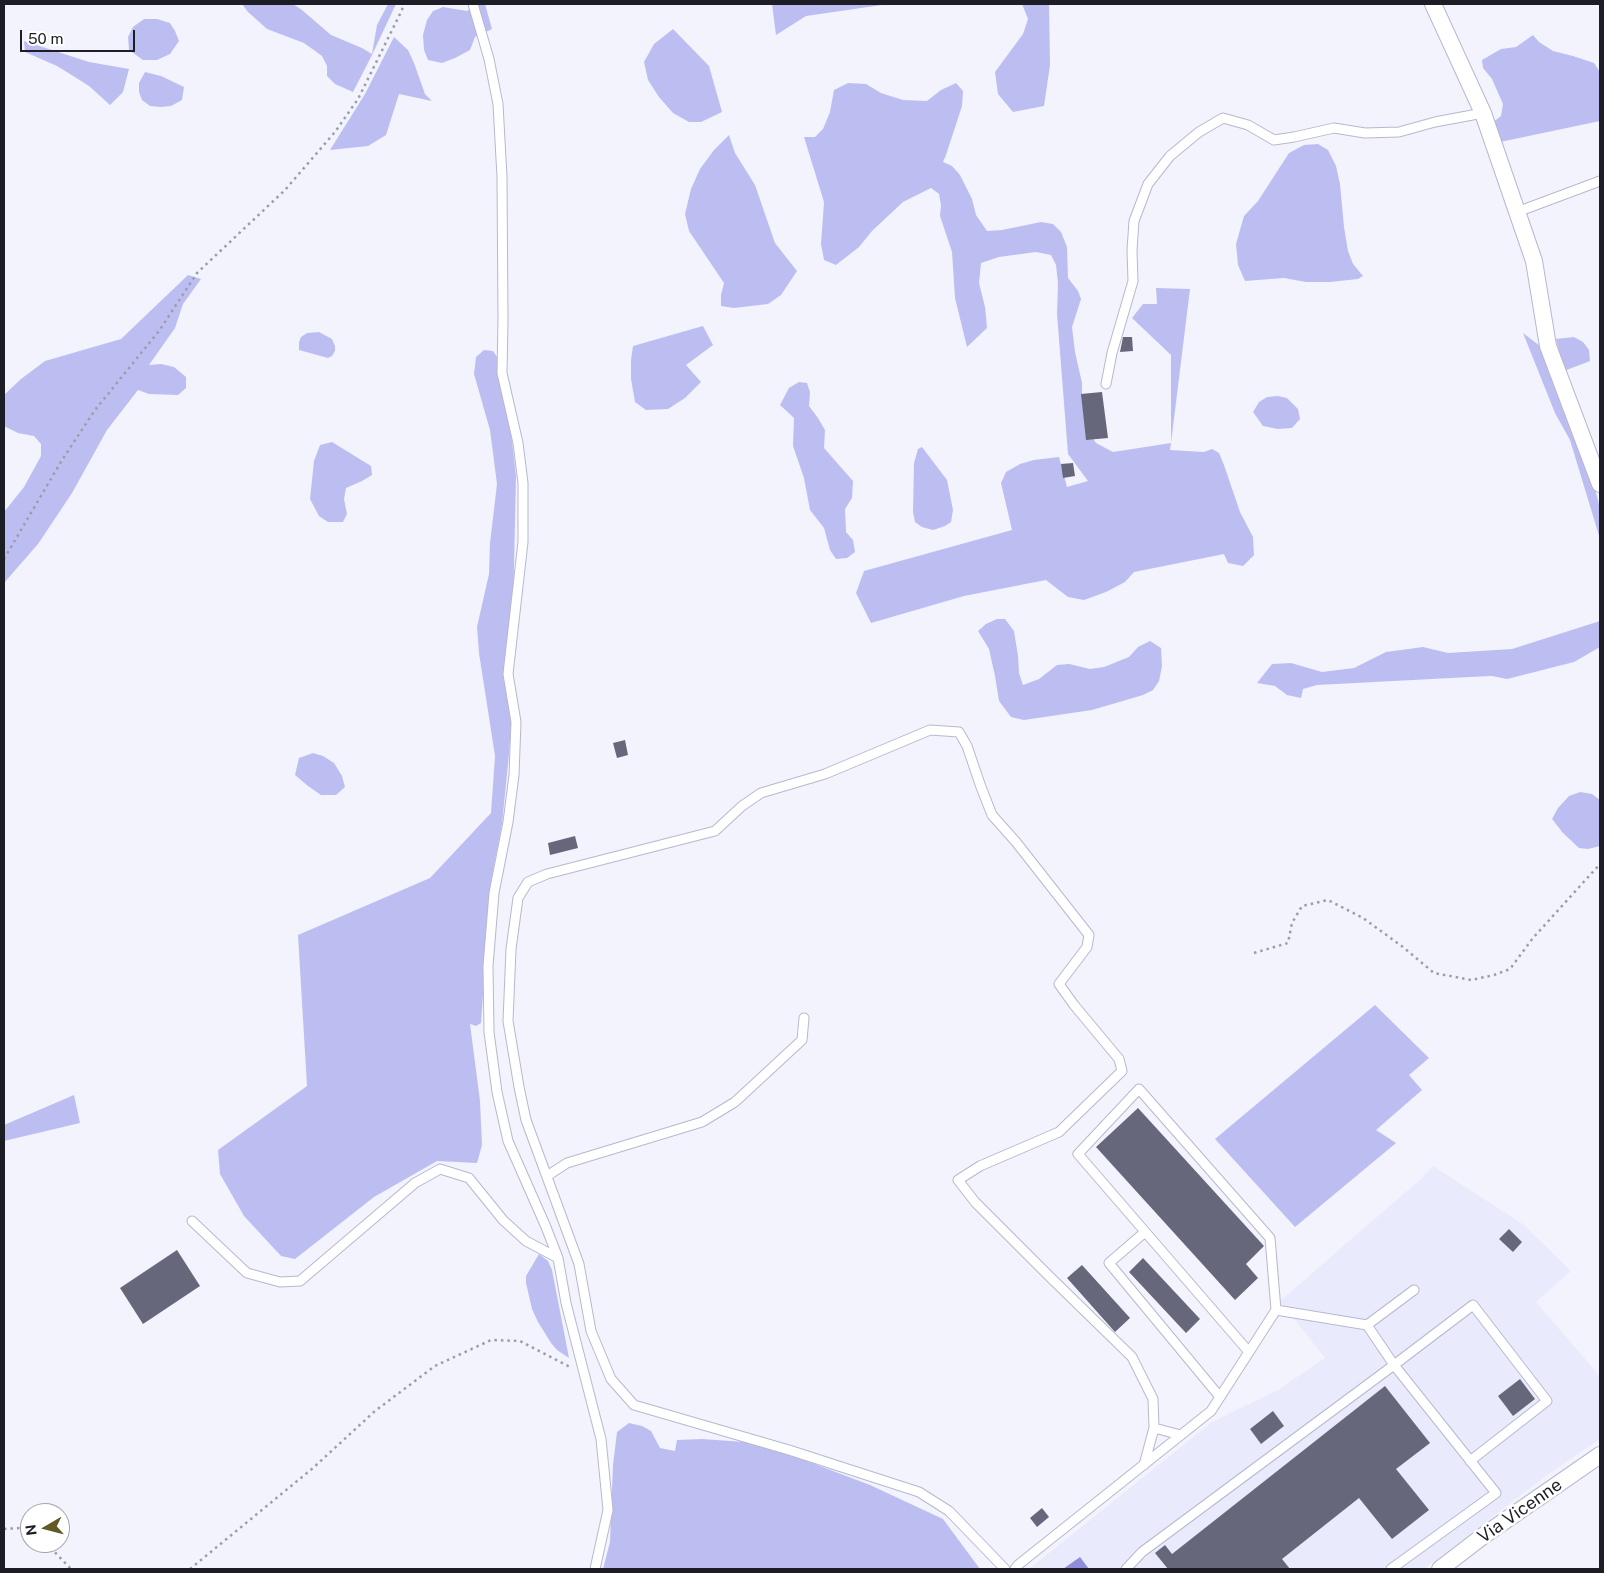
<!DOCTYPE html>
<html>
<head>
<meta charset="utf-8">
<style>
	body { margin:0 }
	#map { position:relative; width:1604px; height:1573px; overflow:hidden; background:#f2f3fc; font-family:"Public Sans",sans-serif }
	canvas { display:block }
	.frame { position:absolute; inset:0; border:5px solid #1c1d25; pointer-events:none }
	.north { position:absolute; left:20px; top:1503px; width:50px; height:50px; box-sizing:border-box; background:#fff; border:1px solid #a4a5a8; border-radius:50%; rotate:262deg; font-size:14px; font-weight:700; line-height:20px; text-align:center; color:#1c1d25 }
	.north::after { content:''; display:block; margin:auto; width:18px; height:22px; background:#605a27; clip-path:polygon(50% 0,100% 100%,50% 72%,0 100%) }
	.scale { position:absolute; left:20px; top:30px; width:115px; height:22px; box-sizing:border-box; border:2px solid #1c1d25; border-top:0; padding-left:6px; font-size:15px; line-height:18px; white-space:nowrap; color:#1c1d25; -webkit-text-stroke:4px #fff; paint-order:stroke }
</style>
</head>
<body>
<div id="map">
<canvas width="1604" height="1573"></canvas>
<div class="frame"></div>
<div class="north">N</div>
<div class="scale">50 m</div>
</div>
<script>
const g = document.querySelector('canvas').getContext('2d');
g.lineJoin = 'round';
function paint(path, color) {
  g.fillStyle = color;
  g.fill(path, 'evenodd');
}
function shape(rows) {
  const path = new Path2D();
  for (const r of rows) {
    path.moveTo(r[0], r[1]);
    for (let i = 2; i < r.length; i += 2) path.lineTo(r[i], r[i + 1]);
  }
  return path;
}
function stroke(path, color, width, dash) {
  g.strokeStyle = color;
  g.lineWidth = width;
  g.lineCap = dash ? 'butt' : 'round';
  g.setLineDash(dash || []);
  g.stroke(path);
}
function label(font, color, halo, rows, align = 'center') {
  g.font = font + ' "Public Sans",sans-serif';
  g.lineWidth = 5;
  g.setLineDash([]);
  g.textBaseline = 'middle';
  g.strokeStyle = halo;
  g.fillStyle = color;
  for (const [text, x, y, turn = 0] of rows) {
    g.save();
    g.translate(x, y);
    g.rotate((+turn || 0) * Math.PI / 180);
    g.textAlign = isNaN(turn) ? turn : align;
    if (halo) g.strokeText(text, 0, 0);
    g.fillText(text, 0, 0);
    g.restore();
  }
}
paint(shape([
	[1433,1166,1524,1225,1571,1271,1536,1302,1600,1376,1600,1439,1550,1473,1424,1569,1029,1569,1212,1422,1278,1390,1325,1358,1280,1301,1423,1177]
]), '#e9ebfd');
paint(shape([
	[242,4,293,4,302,10,331,35,362,48,372,54,377,25,388,4,396,4,372,55,353,92,335,84,327,76,327,66,322,56,304,43,267,29,248,12],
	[476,4,485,4,492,29,475,37,470,50,455,58,442,63,428,60,424,50,423,35,427,20,433,11,443,7,467,11],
	[772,4,889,4,806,16,776,35],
	[1022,4,1049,4,1050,65,1044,106,1013,112,998,94,995,72,1023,34,1028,19],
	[144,19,157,19,170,23,175,31,179,41,170,54,157,60,143,60,129,50,128,37,133,27],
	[673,29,709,66,722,112,701,122,689,122,673,113,659,97,648,80,644,62,654,44],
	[1533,35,1539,42,1553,51,1573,56,1594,63,1600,72,1600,121,1500,142,1492,123,1501,116,1503,104,1492,79,1483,68,1482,60,1501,49,1516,47],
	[394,37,408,50,414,63,425,94,432,101,399,94,386,135,368,146,330,150,365,94],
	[24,41,89,62,129,69,123,92,110,105,89,86,70,74,57,66,25,52],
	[145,72,161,76,184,87,182,100,171,106,161,107,150,106,142,100,139,92,139,83],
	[848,83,866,84,881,93,903,100,927,101,941,90,956,83,963,91,962,106,946,155,943,162,952,166,960,175,972,199,976,215,987,231,1002,230,1041,222,1053,224,1061,232,1067,247,1068,278,1078,291,1081,299,1072,327,1075,352,1082,383,1082,398,1090,434,1096,443,1113,452,1171,443,1171,355,1132,318,1143,304,1157,304,1156,288,1190,289,1171,443,1170,450,1204,452,1212,449,1219,453,1224,465,1240,512,1253,537,1254,555,1243,566,1228,563,1224,554,1134,572,1125,582,1106,592,1084,600,1068,597,1046,580,964,596,871,623,856,593,864,571,1012,530,1001,483,1006,472,1020,464,1034,460,1059,457,1067,487,1088,481,1068,454,1057,314,1058,283,1056,265,1051,255,1036,252,999,257,981,263,979,283,985,307,987,328,967,347,955,298,952,252,940,216,941,205,939,194,931,188,903,202,872,231,859,247,836,265,824,260,821,244,824,202,804,137,815,137,823,129,830,112,834,90],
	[729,135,735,153,755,185,775,243,797,271,781,295,768,304,734,308,721,306,721,295,724,283,689,231,685,214,691,189,700,169,714,150],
	[1318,144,1328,150,1336,166,1340,184,1344,227,1348,251,1353,264,1363,276,1358,279,1330,282,1306,282,1284,278,1245,281,1238,265,1236,244,1244,216,1258,201,1289,153,1304,145],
	[188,275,201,279,183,304,175,328,149,365,161,364,174,367,186,377,186,388,178,395,149,394,138,390,107,430,72,493,38,544,4,583,4,512,24,487,41,456,41,444,34,436,18,433,4,426,4,395,21,379,45,361,121,339],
	[703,326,713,345,686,365,701,382,685,398,668,409,646,410,635,402,631,379,631,360,633,346],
	[319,332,332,339,335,346,335,351,332,356,328,358,299,350,299,342,301,337,307,333],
	[1523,333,1540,346,1595,489,1600,508,1600,539,1570,440,1555,413],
	[1574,337,1583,342,1589,350,1590,361,1564,371,1556,339],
	[484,350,493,351,497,357,500,378,510,424,516,476,513,612,505,655,512,714,509,754,502,824,491,881,481,1023,476,1026,470,1024,480,1101,482,1145,477,1163,437,1161,374,1197,295,1259,281,1256,244,1216,220,1174,218,1150,307,1086,298,935,430,878,491,813,495,756,479,653,477,627,489,574,490,543,497,484,490,430,474,374,476,357],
	[799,382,807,383,810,392,809,406,818,418,825,430,824,448,853,481,852,498,845,509,846,532,853,540,855,552,847,558,836,559,830,550,824,528,810,510,804,478,793,446,794,418,780,405,789,388],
	[1278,396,1287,398,1298,409,1300,419,1292,428,1278,429,1263,426,1253,412,1259,402,1267,397],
	[332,442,371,466,372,475,362,481,346,488,344,499,347,514,343,522,328,522,319,516,310,499,314,461,320,445],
	[922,447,947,480,953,510,951,522,945,526,933,530,922,527,915,522,913,512,914,463,918,449],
	[997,619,1005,619,1014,631,1018,656,1019,673,1023,685,1039,679,1057,665,1069,664,1090,669,1104,667,1129,657,1138,647,1150,641,1161,648,1162,666,1159,681,1153,690,1143,695,1092,710,1024,720,1011,717,999,701,995,676,989,649,978,631,986,624],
	[1600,621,1600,647,1574,662,1507,679,1492,676,1470,677,1317,685,1303,689,1301,698,1287,695,1275,686,1257,683,1272,664,1291,663,1322,672,1354,668,1386,652,1423,647,1448,653,1512,649],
	[313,753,323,756,334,763,342,776,345,787,336,795,321,795,308,786,295,775,299,758],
	[1580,792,1592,794,1600,800,1600,846,1588,849,1579,848,1563,833,1552,819,1558,808,1569,796],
	[1375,1005,1429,1058,1409,1075,1422,1090,1376,1130,1396,1143,1295,1227,1215,1139],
	[74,1095,80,1123,4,1141,4,1125],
	[539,1254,548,1261,552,1270,569,1358,557,1350,551,1343,538,1322,532,1309,526,1283,526,1276],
	[629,1423,642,1426,651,1431,660,1448,675,1451,677,1440,702,1439,759,1443,870,1485,943,1519,980,1569,603,1569,610,1542,613,1465,617,1432]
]), '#bcbef2');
paint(shape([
	[1080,1557,1089,1569,1063,1569]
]), '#8e8ed9');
paint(shape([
	[1123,337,1132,337,1133,351,1120,352],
	[1102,392,1108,438,1086,440,1081,394],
	[1073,463,1075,476,1063,478,1061,464],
	[625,740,628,755,617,758,613,743],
	[575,836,578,848,550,855,548,843],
	[1138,1108,1264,1246,1246,1264,1258,1278,1235,1300,1096,1147],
	[1509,1229,1522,1242,1513,1252,1499,1239],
	[177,1250,200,1286,143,1324,120,1288],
	[1143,1258,1200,1319,1186,1333,1129,1272],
	[1082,1265,1130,1318,1115,1332,1067,1278],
	[1520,1379,1535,1399,1513,1416,1498,1396],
	[1385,1386,1430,1443,1396,1469,1429,1510,1392,1539,1359,1498,1282,1559,1290,1569,1168,1569,1155,1553,1165,1545,1172,1554],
	[1273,1411,1284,1426,1261,1444,1250,1429],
	[1042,1508,1049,1517,1037,1527,1030,1518]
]), '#66677b');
const service = shape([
	[473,4,489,59,498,104,502,177,503,320,502,373,518,443,523,483,523,542,508,674,516,722,514,775,508,822,494,893,488,966,489,1032,497,1092,508,1141,546,1227,558,1258,566,1303,601,1439,608,1510,595,1569],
	[1517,212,1600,181],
	[1106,384,1112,353,1133,281,1132,250,1134,221,1148,184,1170,156,1199,132,1223,118,1248,125,1274,140,1294,137,1334,128,1365,133,1399,132,1435,122,1483,113],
	[547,1176,567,1163,702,1122,735,1102,802,1040,804,1018],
	[192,1221,247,1273,280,1282,300,1281,415,1183,440,1169,469,1178,503,1220,526,1241,558,1258],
	[1145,1232,1109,1263,1220,1397],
	[1276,1310,1367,1325,1394,1365,1496,1493,1391,1569],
	[1367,1325,1414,1290],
	[1154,1428,1181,1435],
	[1005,1569,949,1511,919,1492,789,1450,634,1405,611,1379,591,1331,579,1264,526,1120,519,1087,508,1021,511,949,518,898,528,882,547,874,715,831,742,806,761,793,825,774,930,730,959,732,967,746,981,787,992,815,1016,842,1089,935,1087,947,1059,984,1074,1005,1119,1059,1122,1071,1059,1132,980,1166,958,1180,975,1202,1048,1275,1132,1357,1153,1399,1154,1428,1144,1465],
	[1015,1569,1018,1565,1211,1411,1276,1310,1270,1238,1139,1089,1078,1154,1249,1352],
	[1126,1569,1142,1552,1394,1365,1473,1305,1547,1401,1470,1461]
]);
const minor = shape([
	[1433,4,1483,113,1534,261,1548,346,1600,484],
	[1440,1569,1483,1536,1600,1455]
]);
stroke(service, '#b7b8cf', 11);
stroke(minor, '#b7b8cf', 18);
stroke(shape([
	[4,559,62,460,95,410,159,331,197,273,285,190,335,132,358,99,402,10,403,4],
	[1254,953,1288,943,1292,923,1302,906,1328,900,1363,918,1403,947,1434,973,1471,980,1494,975,1510,969,1533,938,1600,864],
	[4,1529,20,1528,30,1533],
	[46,1543,71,1569],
	[190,1569,313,1468,375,1411,435,1366,491,1340,520,1341,570,1367]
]), '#9c9da6', 2.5, [2.5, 4]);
stroke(service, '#fff', 9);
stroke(minor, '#fff', 16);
label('18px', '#1c1d25', '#fff', [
	["Via Vicenne",1520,1511,-35]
]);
</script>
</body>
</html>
